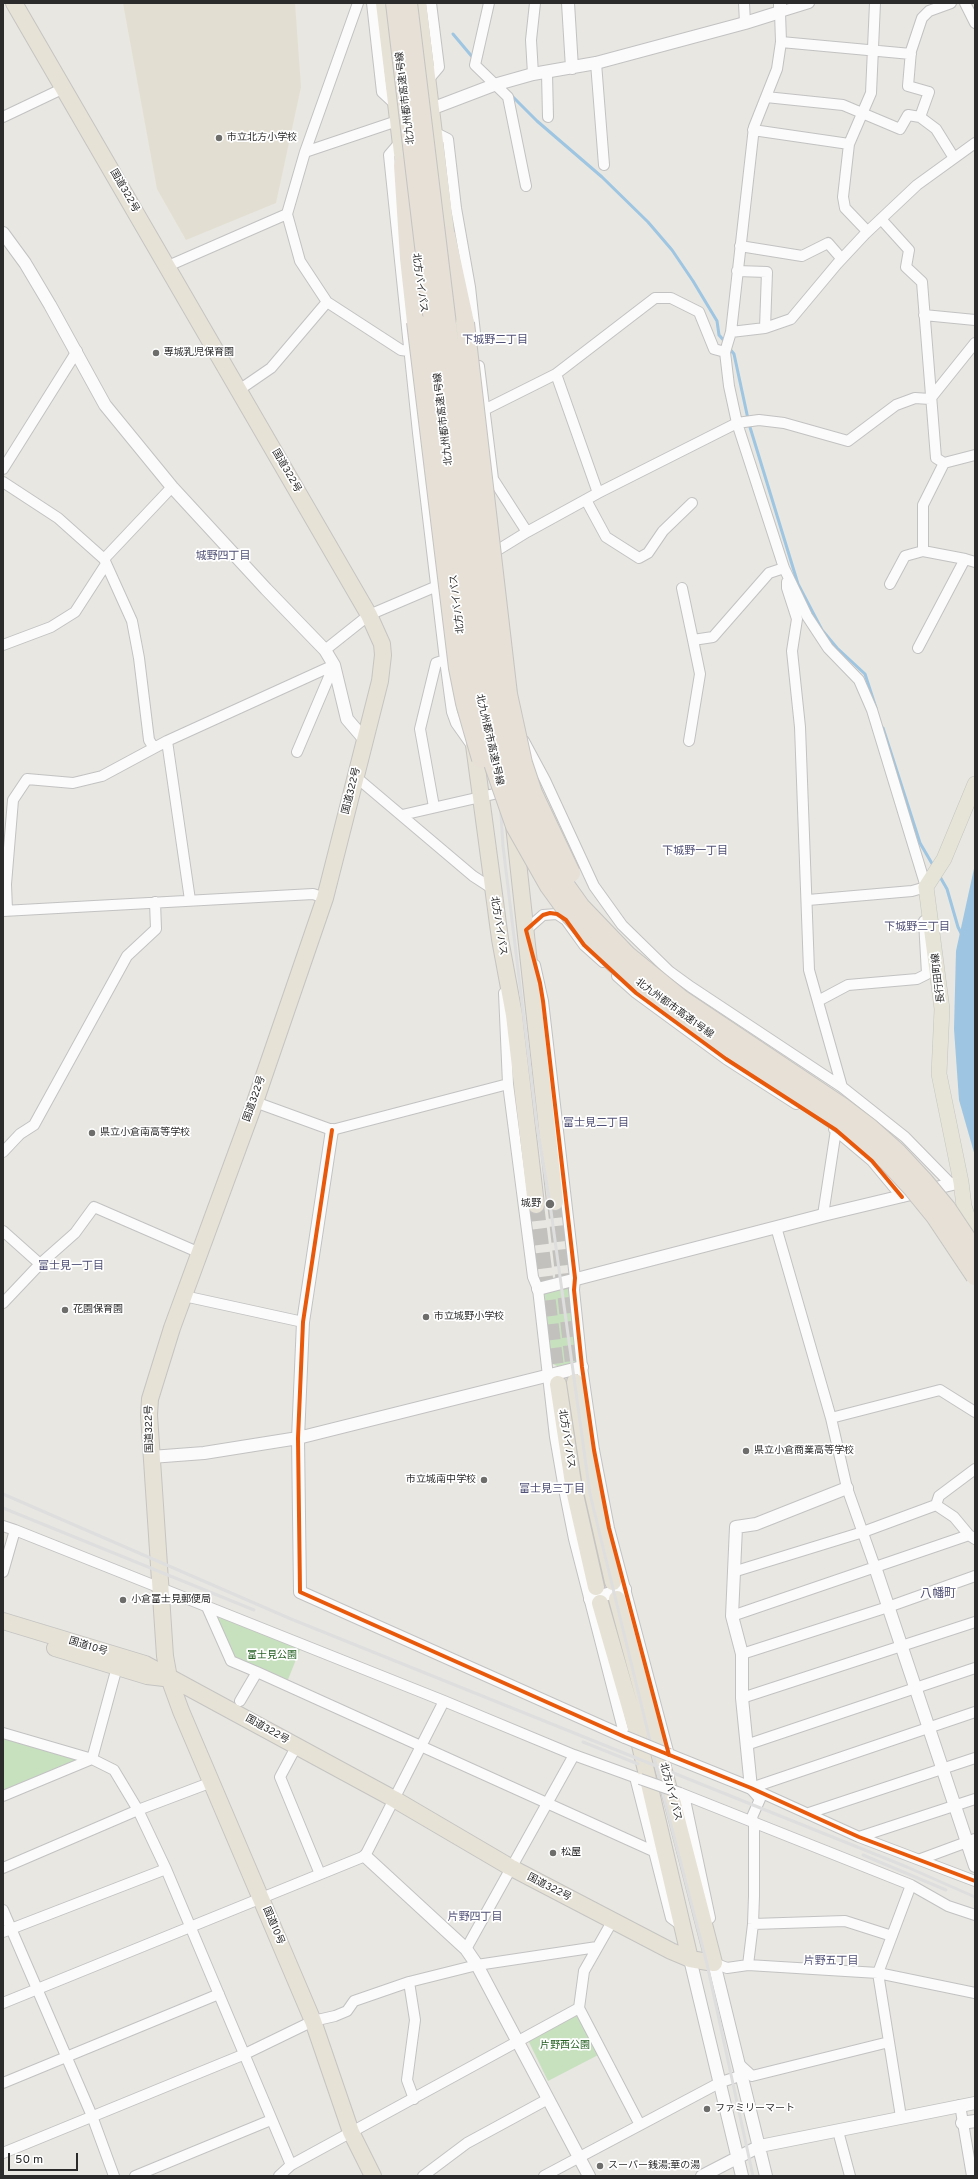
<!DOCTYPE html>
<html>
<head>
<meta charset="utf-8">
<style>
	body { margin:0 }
	#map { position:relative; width:978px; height:2179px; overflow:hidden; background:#e8e7e2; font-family:Overpass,sans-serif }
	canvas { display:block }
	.frame { position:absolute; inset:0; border:4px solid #2b2b2b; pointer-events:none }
	.scale { position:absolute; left:8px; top:2153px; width:70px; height:18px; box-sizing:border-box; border:2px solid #2b2b2b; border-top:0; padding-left:5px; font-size:12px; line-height:14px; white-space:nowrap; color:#2b2b2b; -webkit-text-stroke:3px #fff; paint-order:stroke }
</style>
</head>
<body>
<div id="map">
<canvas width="978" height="2179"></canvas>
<div class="frame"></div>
<div class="scale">50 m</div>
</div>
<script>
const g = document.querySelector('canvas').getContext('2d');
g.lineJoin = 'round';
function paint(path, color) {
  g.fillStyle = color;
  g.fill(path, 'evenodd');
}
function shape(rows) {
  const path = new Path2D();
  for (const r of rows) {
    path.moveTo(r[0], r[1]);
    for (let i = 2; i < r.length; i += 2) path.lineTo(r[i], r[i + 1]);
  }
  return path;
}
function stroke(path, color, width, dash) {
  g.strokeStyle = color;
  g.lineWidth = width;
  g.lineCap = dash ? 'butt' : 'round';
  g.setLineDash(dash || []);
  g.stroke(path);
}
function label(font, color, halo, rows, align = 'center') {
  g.font = font + ' Overpass,"Noto Sans JP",sans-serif';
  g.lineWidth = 3.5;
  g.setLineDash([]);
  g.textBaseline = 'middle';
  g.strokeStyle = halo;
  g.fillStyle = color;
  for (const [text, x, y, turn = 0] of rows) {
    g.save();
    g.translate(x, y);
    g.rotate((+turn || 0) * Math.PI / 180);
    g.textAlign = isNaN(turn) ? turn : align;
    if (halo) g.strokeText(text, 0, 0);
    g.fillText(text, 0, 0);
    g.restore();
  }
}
paint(shape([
	[123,3,295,3,301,87,276,203,186,240,157,189]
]), '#e2dfd2');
paint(shape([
	[567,1287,569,1289,579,1359,576,1362,559,1367,551,1363,544,1294],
	[211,1611,301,1647,287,1682,232,1659],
	[3,1736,75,1757,75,1763,3,1793],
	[582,2012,602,2053,548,2081,528,2040]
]), '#c7e1bf');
paint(shape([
	[975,864,975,1156,959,1100,954,1029,956,951]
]), '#9ec5e1');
stroke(shape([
	[453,34,474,59],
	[511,95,537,121,602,177,648,222,672,250,693,281,717,321,719,335,726,343],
	[729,348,734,354,748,419],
	[749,424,798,584,822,630,837,648,865,674,876,708],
	[883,728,920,843,934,867],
	[939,875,947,889,958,927,962,935]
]), '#9ec5e1', 3);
stroke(shape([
	[555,1202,575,1382],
	[536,1205,558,1384]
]), '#c2c1bd', 16, [16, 8]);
const minor = shape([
	[358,3,305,152,287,214,300,261,327,302,401,350,409,351],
	[372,3,382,92,396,105],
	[489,3,475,65,508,97,526,186],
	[744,3,745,23],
	[965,3,975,23],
	[781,42,911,54],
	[596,63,604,165],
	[547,73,548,117],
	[533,74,531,40,535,3],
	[428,80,439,67,431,3],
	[766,97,843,105,900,129,908,115,920,117,936,129,954,158],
	[3,117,64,88],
	[920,117,929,92,908,86,911,51,922,18,929,11,951,3],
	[753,130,849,144],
	[434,132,448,139,456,208,470,287,475,333],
	[401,141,389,155,418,433,445,660,452,712,456,723,473,747],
	[305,152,403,119],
	[881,219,909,250,906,267,922,282,936,458,944,463,975,455],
	[867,231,845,208,843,197,849,144,871,93,875,3],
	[740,246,802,256,828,243,841,258],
	[168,266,287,214],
	[737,271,767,272,765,328],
	[924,315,975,320],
	[731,332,765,328,791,319,837,264,865,234,917,185,975,143],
	[479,366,493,479,527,532],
	[556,374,598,493],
	[239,390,271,368,327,302],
	[484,410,556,374,655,298,671,298,699,312,714,349,725,352],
	[3,469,77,351],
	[3,482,58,518,104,559,132,621,139,658,149,740,154,748],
	[586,500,606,537,639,558,648,553,663,531,692,503],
	[923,551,923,505,944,463],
	[488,556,527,532,598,493,737,423,759,420,784,423,848,441,896,405,915,398,930,399,975,343],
	[104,559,172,487],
	[787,582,787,588,797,619,792,651,800,727,809,970,842,1087],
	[890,584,905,556,923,551,965,559],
	[682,588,693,640],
	[3,645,51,627,75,612,106,564],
	[918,648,965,559,975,562],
	[325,650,369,615,437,586,451,578],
	[167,741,190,900],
	[524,741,545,780,594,886,622,925,669,971,691,987,842,1087,905,1137,950,1183],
	[689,741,700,674,693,640,713,637,769,573,784,568],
	[297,752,334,665],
	[356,777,473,876,493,889],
	[434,807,420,729,436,663,445,660],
	[402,815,507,791],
	[808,900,912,891,926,887,872,710,859,680,828,648,807,616,784,568,737,423,729,386,725,352,731,332,754,127,777,69,781,42,780,12,809,3],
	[7,910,6,884,13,800,27,779,73,783,102,776,167,741,334,665],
	[3,911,313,894,325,898],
	[527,934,526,930,543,915,557,914,566,920,584,945,603,962],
	[535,965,543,1001,575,1278,574,1290,582,1367,594,1450,609,1528,669,1755],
	[617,976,636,993,726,1059,796,1104],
	[504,993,508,1084,533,1277,538,1289,555,1437,564,1489,574,1539,625,1737],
	[818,1001,848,985,917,979,927,974,924,921,928,921],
	[255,1102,332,1130,508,1084],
	[834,1129,872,1161,902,1197],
	[3,1152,20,1134,34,1125,127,956,156,929,155,902],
	[823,1215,836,1130],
	[776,1227,831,1418,847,1488,875,1567],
	[3,1231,40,1264],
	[184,1296,303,1322],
	[3,1303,40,1264,75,1233,94,1207,200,1253],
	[831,1418,940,1390,975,1412],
	[936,1505,939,1496,975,1469],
	[3,1526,15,1530,3,1572],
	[15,1530,444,1701,574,1755,640,1779],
	[733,1572,863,1532,936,1505,954,1517,969,1535],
	[207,1607,231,1661,257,1672],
	[732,1616,969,1535,975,1539],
	[742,1654,888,1607,975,1576],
	[742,1698,975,1622],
	[240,1701,257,1672,653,1851],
	[3,1733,92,1759,114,1770,138,1810,166,1869,291,2165],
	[746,1745,975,1668],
	[296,1747,280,1777,320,1874],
	[92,1759,117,1667],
	[635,1777,671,1918,682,1926],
	[751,1788,859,1837,975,1881],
	[751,1788,975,1712],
	[680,1793,911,1885,948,1906,975,1915],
	[684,1795,710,1918],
	[3,1796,92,1759],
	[809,1813,975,1758],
	[859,1837,975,1799],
	[921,1859,975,1839],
	[3,1868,138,1810,212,1782],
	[3,1910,92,2116,114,2176],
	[753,1924,845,1921,892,1936],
	[3,1932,166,1869],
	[466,1949,574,1755],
	[714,1963,727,1968,748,1965,878,1973,975,1993],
	[748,1965,753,1924,754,1896,754,1824,752,1817,760,1799,752,1790],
	[409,1982,415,2020,407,2080,414,2099],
	[3,2003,365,1856,444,1701],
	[579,2008,640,2125],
	[740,2065,752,2076,889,2042],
	[3,2083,219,1994],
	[960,2105,972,2176],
	[901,2117,878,1973,911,1885],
	[838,2131,850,2176],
	[3,2153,245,2054,313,2021,335,2016,347,2011,354,2001,409,1982,477,1965,597,1947],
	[135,2176,271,2120],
	[279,2176,291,2165,579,2008,584,1971,613,1920],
	[423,2176,467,2143,548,2099],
	[544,2176,721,2082,743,2075]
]);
const tertiary = shape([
	[568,3,572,68],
	[431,109,494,85,533,74,596,63,745,23,780,12,780,3],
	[3,233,25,263,50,305,105,405,172,487,266,589,325,650,334,665,347,719,365,740],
	[332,1130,303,1322,298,1438,300,1592,625,1737],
	[538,1289,823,1215,961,1182],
	[151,1457,204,1453,298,1438,582,1367],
	[875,1567,975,1866],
	[590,1599,625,1589],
	[669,1755,751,1788,742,1698,742,1654,732,1616,736,1527,756,1524,847,1488],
	[365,1856,466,1949,477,1965,589,2176],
	[690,1959,742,2176],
	[714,1963,766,2176],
	[962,2123,975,2121],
	[702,2176,760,2146,975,2103]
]);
const primary = shape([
	[975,784,944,859,926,887,942,1009,939,1074,961,1182,964,1206,975,1240]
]);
const trunk = shape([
	[14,3,369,615,382,644,383,655,380,681,325,898,255,1102,172,1328,150,1399,149,1415,165,1656,169,1678,181,1711,313,2021,351,2132,373,2176],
	[384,3,405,178],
	[418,3,448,248],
	[474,745,500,939,514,1015,536,1205],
	[514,825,555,1202],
	[575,1382,591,1486,613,1582],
	[558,1384,574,1490,596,1587],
	[600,1603,636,1728,690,1959],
	[3,1621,145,1664,394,1799,510,1867,671,1951,690,1959,714,1963,673,1804,617,1599],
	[55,1648,147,1676,164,1678]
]);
const motorway = shape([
	[403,165,409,258,416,322],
	[446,235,465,323]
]);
stroke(minor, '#c2c2c2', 12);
stroke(tertiary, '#c2c2c2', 14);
stroke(primary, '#c5c4c2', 16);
stroke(trunk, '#c5c4c2', 18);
stroke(motorway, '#c5c4c2', 20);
stroke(minor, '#fcfbfb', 10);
stroke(tertiary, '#fcfbfb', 12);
stroke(primary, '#e5e4d6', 15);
stroke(trunk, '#e6e2d6', 16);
stroke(motorway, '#e6e0d6', 18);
stroke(shape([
	[412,3,445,260,499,783,503,846,537,1126,550,1204,590,1494,664,1798,707,1964,753,2176],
	[3,1494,291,1619,907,1867,975,1897],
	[3,1508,254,1610],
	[583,1742,638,1764],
	[863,1855,946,1890]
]), '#dededf', 3);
const minorBridge = shape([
	[640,1779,680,1793]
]);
const tertiaryBridge = shape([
	[625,1737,669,1755]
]);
const motorwayBridge = shape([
	[395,3,474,665,479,698,494,766,515,826,549,886,570,915,614,963,669,1007,861,1138,887,1161,913,1189,935,1216,975,1276],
	[408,3,488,663,499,727,507,760,529,821,561,879,581,907,627,955,681,999,841,1106,870,1128,898,1153,923,1180,947,1209,975,1251],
	[416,322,458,668,465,703,481,759],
	[465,323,508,694,523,763,533,793,571,873]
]);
stroke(minorBridge, '#c2c2c2', 12, []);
stroke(tertiaryBridge, '#c2c2c2', 14, []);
stroke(motorwayBridge, '#c5c4c2', 20, []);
stroke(minorBridge, '#fcfbfb', 10);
stroke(tertiaryBridge, '#fcfbfb', 12);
stroke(motorwayBridge, '#e6e0d6', 18);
stroke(shape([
	[332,1130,303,1322,298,1438,300,1592,625,1737,751,1788,859,1837,975,1881],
	[669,1755,609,1528,594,1450,582,1367,574,1290,575,1278,543,1001,540,983,526,930,543,915,550,913,557,914,566,920,584,945,636,993,726,1059,836,1130,872,1161,902,1197]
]), '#e8590c', 4);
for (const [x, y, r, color] of [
	[219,138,4,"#6d6d6b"],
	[156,353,4,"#6d6d6b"],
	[92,1133,4,"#6d6d6b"],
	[550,1204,5,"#6d6d6b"],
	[65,1310,4,"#6d6d6b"],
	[426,1317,4,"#6d6d6b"],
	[746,1451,4,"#6d6d6b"],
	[484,1480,4,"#6d6d6b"],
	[123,1600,4,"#6d6d6b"],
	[553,1853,4,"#6d6d6b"],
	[707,2109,4,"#6d6d6b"],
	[600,2166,4,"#6d6d6b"]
]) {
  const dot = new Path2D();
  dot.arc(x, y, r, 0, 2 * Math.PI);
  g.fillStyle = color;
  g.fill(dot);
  stroke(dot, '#fff', 1.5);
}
label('10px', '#2b2b2b', '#fff', [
	["北九州都市高速1号線",406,98,-97],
	["国道322号",124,191,60],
	["北方バイパス",419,283,82],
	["北九州都市高速1号線",444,419,-97],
	["国道322号",286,471,60],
	["北方バイパス",458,604,-97],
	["北九州都市高速1号線",489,740,77],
	["国道322号",352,791,-76],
	["北方バイパス",498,926,81],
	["長行田町線",939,978,-97],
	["北九州都市高速1号線",674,1009,36],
	["国道322号",255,1099,-71],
	["国道322号",150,1429,-91],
	["北方バイパス",566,1439,81],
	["国道10号",88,1647,17],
	["国道322号",267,1730,29],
	["北方バイパス",670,1792,75],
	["国道322号",549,1888,27],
	["国道10号",273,1926,67]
]);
label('10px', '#2b2b2b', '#fff', [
	["市立北方小学校",227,138],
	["専城乳児保育園",164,353],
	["県立小倉南高等学校",100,1133],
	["城野",541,1204,"right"],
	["花園保育園",73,1310],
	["市立城野小学校",434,1317],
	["県立小倉商業高等学校",754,1451],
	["市立城南中学校",476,1480,"right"],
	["小倉富士見郵便局",131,1600],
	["松屋",561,1853],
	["ファミリーマート",715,2109],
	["スーパー銭湯;華の湯",608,2166]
], 'left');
label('10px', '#266123', '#fff', [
	["富士見公園",272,1656],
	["片野西公園",565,2046]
]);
label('11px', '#515177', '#fff', [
	["下城野二丁目",495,341],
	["城野四丁目",223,557],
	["下城野一丁目",695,852],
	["下城野三丁目",917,928],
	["富士見二丁目",596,1124],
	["富士見一丁目",71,1267],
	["富士見三丁目",552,1490],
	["片野四丁目",475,1918],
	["片野五丁目",831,1962]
]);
label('12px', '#515177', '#fff', [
	["八幡町",938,1595]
]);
</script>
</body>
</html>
